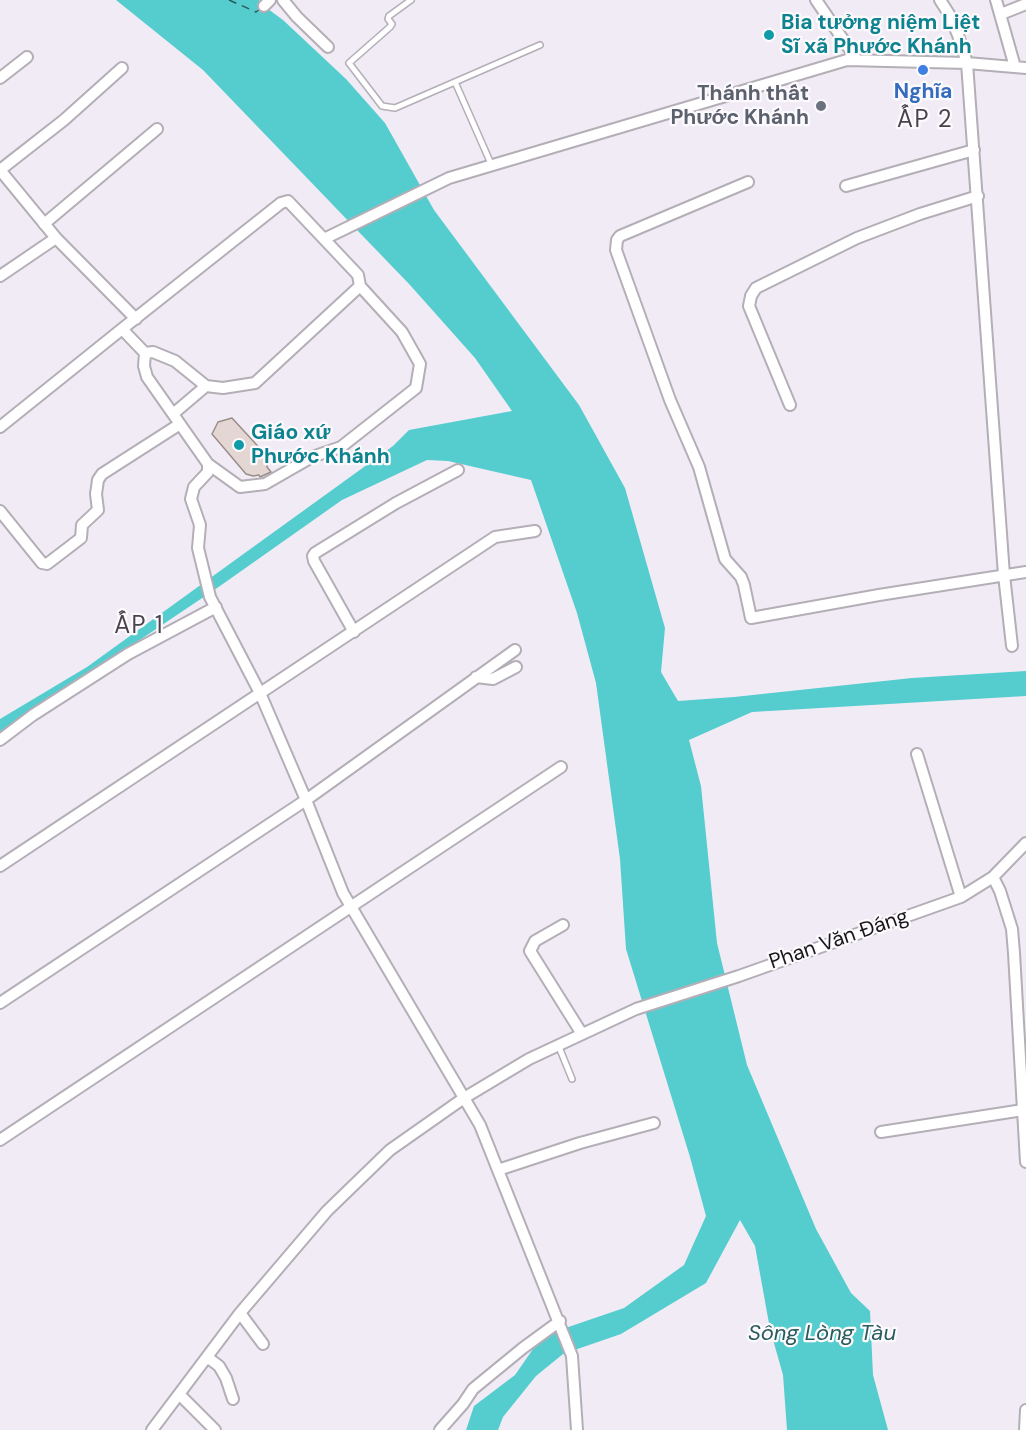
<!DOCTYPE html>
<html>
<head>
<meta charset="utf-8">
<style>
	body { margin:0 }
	canvas { display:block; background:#f1ebf5 }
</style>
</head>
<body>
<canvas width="1026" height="1430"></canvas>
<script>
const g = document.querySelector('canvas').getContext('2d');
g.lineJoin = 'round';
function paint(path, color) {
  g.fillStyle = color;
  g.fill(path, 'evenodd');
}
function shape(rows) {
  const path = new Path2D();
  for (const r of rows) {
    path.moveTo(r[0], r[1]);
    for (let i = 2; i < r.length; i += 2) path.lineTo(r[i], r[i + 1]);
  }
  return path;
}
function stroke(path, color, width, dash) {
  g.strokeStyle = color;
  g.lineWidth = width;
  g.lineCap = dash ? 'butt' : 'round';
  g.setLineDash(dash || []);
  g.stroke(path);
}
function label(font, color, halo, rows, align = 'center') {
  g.font = font + ' "DM Sans",sans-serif';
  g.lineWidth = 4.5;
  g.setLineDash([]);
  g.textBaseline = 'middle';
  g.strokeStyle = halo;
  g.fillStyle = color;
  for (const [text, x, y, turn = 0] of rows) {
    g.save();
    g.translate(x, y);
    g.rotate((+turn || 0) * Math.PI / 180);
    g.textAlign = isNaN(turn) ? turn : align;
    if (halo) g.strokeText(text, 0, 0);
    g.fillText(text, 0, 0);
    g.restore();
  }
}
paint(shape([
	[116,0,259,0,264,6,283,20,346,79,385,123,434,210,579,405,625,488,665,628,661,672,678,701,734,697,912,678,1026,671,1026,696,752,712,689,740,701,786,717,943,747,1065,816,1229,851,1293,870,1311,873,1375,888,1430,787,1430,783,1375,770,1329,755,1246,740,1220,706,1283,621,1334,563,1354,536,1376,503,1417,498,1430,466,1430,474,1406,515,1375,542,1336,624,1308,684,1265,706,1216,690,1157,626,949,620,859,596,683,577,613,531,480,448,461,427,460,342,500,220,586,0,734,0,719,87,667,393,446,409,430,512,411,475,358,410,285,203,70]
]), '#55cdce');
stroke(shape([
	[229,0,256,12,260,9]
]), '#285b5b', 1.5, [8, 6]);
const building = shape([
	[232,418,266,455,268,461,267,467,271,472,260,477,259,475,253,476,246,474,212,434,218,422,232,418]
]);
paint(building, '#e4d7d3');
stroke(building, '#9a8e8b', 1.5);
const service = shape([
	[411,0,389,16,388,19,392,24,390,27,349,63,382,106,395,108,540,45],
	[455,82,492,166],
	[559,1047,572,1079]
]);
const minor = shape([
	[283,0,297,17,328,47],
	[816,0,857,60],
	[940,0,949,14,958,35,967,63,1004,575,1012,646],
	[996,0,1015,67],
	[264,6,270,0],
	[1001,14,1026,4],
	[0,78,27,57],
	[0,170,56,238,136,319],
	[0,170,64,120,122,68],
	[748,182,620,236,617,240,616,250,670,400,699,467,725,559,741,577,744,585,751,618,879,595,1026,572],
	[846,186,974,150],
	[44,224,157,129],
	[324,239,449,178,847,60,967,63,1026,68],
	[0,276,56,238],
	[145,353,144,366,147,377,208,464,208,472,194,487,191,499,200,525,198,548,210,597,260,693,306,800,343,893,480,1125,572,1356,577,1430],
	[790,405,749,306,751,296,756,288,857,238,920,214,978,196],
	[173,414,206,386],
	[0,427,122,329,281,203,288,201,324,239,358,275,360,286,255,383,223,388,206,386,175,361,153,352,145,353,122,329],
	[208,464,240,487,265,484,312,457,341,447,416,388,420,364,402,332,360,286],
	[0,511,42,563,47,564,81,538,82,525,98,510,96,494,98,480,102,474,180,424],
	[354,632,314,561,313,556,315,553,396,503,458,470],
	[476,677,493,679,516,667],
	[0,740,33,715,128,654,216,607],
	[917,754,961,897],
	[0,866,495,537,535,531],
	[993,877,1000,891,1012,929,1014,953,1026,1162],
	[563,925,535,941,530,951,582,1034],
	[0,1003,306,800,515,650],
	[881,1132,1023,1110],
	[0,1140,561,767],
	[498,1170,580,1143,654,1123],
	[240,1313,263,1344],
	[207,1357,219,1366,226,1378,233,1399],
	[179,1394,215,1430],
	[152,1430,240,1313,327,1211,390,1150,464,1098,529,1059,636,1009,739,976,961,897,993,877,1026,843],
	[440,1430,463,1404,473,1389,523,1348,560,1321],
	[1025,1430,1026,1410]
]);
stroke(service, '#b4aeb7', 8);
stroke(minor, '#b4aeb7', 14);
stroke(service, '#fff', 5);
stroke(minor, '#fff', 10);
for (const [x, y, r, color] of [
	[769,35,6,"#0f9aa8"],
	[923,70,6,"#3f7fe0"],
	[821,106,6,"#6b7280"],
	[239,445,6,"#0f9aa8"]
]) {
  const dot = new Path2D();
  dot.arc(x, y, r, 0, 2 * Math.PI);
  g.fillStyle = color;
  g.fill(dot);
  stroke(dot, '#fdfafe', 2);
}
label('bold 21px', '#0d838f', '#fdfafe', [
	["Bia tưởng niệm Liệt",781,23],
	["Sĩ xã Phước Khánh",781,47],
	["Giáo xứ",251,433],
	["Phước Khánh",251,457]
], 'left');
label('bold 21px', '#366cbe', '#fdfafe', [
	["Nghĩa",923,92]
]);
label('bold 21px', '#5b616d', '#fdfafe', [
	["Thánh thất",809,94],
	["Phước Khánh",809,118]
], 'right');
label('21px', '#181619', '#fdfafe', [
	["Phan Văn Đáng",839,940,-19]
]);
label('italic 22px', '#285b5b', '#fdfafe', [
	["Sông Lòng Tàu",822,1334]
]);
g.letterSpacing = '1.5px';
label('24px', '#48434b', '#fdfafe', [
	["ẤP 2",925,121],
	["ẤP 1",139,627]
]);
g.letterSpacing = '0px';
</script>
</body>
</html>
